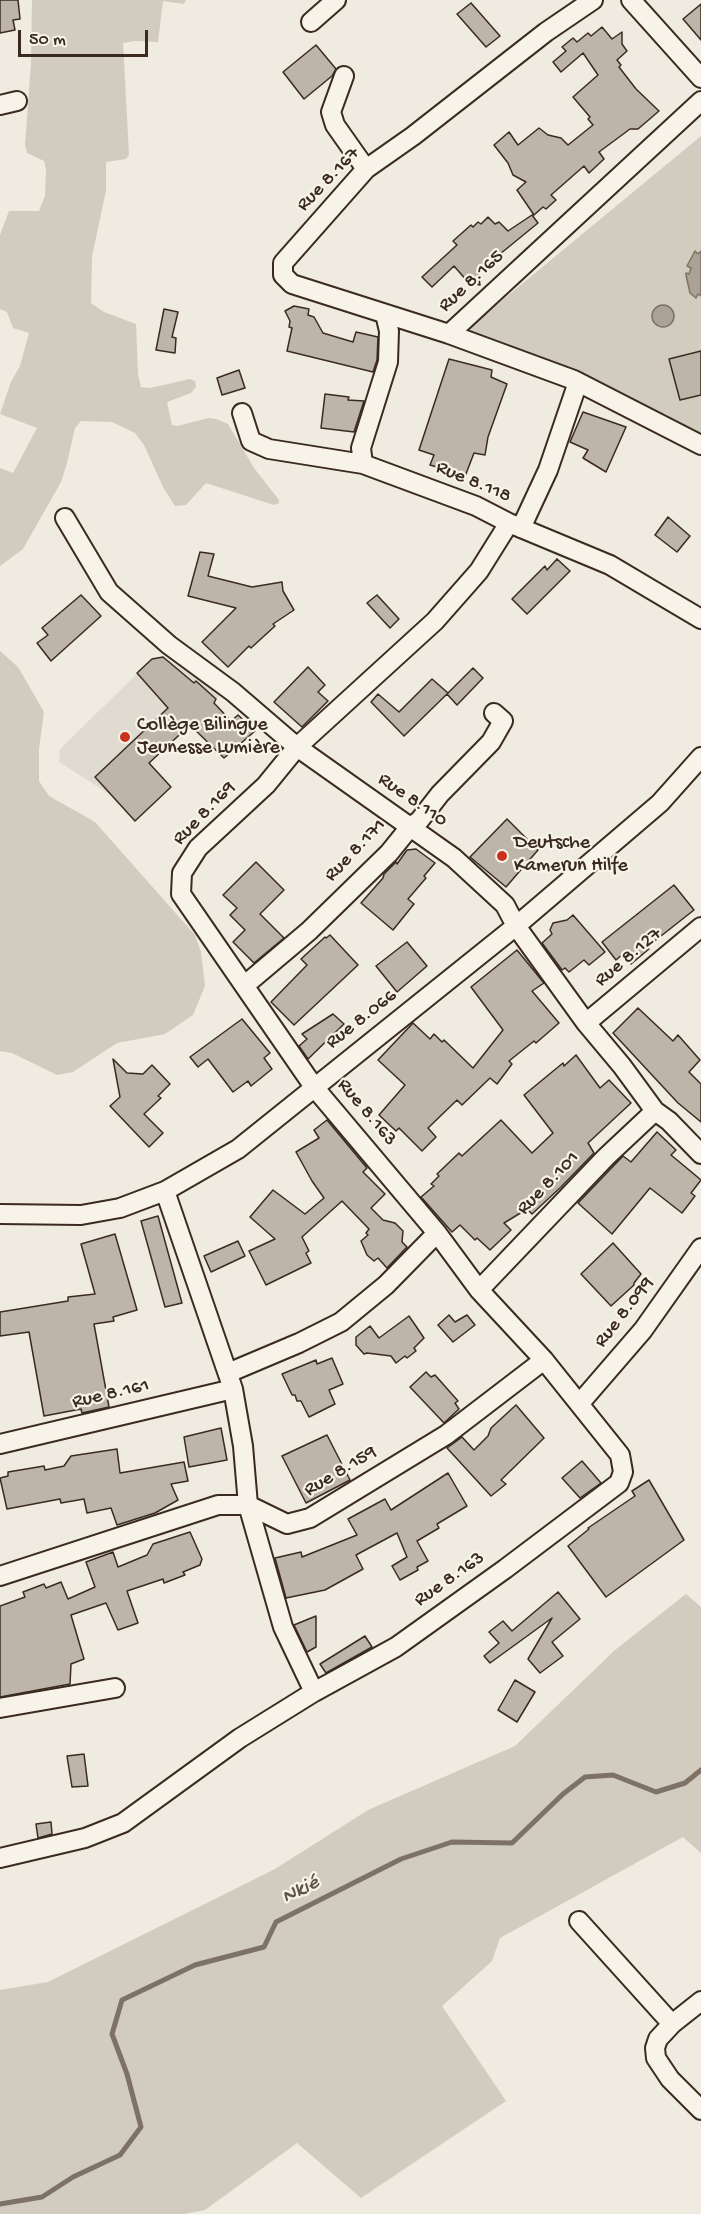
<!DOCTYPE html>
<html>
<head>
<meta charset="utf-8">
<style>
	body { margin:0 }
	#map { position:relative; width:701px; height:2214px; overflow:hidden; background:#efebe0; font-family:"Gochi Hand",sans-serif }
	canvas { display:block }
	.scale { position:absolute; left:18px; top:30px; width:130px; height:27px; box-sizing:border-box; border:3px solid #3b2a1e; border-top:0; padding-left:8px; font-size:18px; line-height:21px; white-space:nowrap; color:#3b2a1e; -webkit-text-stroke:4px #f7f3e8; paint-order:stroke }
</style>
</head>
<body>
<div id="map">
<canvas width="701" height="2214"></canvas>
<div class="scale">50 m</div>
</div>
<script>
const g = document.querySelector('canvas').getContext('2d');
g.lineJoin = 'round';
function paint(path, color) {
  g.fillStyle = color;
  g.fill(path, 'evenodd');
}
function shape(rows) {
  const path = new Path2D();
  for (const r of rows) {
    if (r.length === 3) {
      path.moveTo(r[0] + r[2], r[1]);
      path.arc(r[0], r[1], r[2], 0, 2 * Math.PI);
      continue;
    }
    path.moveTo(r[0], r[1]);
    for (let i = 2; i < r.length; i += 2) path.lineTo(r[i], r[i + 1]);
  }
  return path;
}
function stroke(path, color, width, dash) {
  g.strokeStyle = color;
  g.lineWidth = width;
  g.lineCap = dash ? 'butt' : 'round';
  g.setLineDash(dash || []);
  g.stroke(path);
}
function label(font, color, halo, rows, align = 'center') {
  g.font = font + ' "Gochi Hand",sans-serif';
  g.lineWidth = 4.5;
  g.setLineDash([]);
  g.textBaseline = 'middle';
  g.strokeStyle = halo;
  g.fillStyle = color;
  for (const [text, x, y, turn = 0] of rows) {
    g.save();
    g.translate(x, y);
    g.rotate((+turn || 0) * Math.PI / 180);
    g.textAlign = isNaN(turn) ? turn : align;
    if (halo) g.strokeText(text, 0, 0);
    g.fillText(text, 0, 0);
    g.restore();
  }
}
paint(shape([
	[163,657,221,693,214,703,114,797,59,762,60,749,152,659]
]), '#e0dbd0');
paint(shape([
	[32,0,186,0,184,4,163,1,158,42,134,41,123,43,129,155,126,159,106,162,106,191,92,256,91,303,104,312,136,324,138,374,141,387,150,388,190,379,195,381,196,387,191,393,167,402,172,425,177,426,209,418,216,419,228,424,254,468,279,500,279,503,274,505,206,483,186,505,175,506,163,487,144,445,135,433,112,422,81,421,75,428,67,463,61,482,23,549,0,566,0,468,13,473,37,428,0,414,11,382,20,366,29,333,13,328,7,312,0,309,0,235,9,211,39,211,45,196,46,170,44,161,27,153,25,145,31,63],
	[701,136,701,455,465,331],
	[0,651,18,667,44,712,39,749,39,781,49,796,95,822,195,935,201,952,205,986,193,1015,165,1034,117,1043,73,1072,57,1075,12,1053,0,1051],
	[686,1594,701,1607,701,1853,683,1837,500,1938,492,1961,442,2006,506,2101,361,2198,297,2143,205,2210,184,2214,0,2214,0,1990,48,1982,275,1869,368,1810,515,1746,615,1650]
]), '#d1cbc0');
const water = shape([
	[695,251,698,254,701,251,701,296,698,294,696,298,690,293,686,275,686,273,689,274,691,268,687,266,695,251],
	[663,316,11]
]);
paint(water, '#aaa296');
stroke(water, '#7e7266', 1.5);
stroke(shape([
	[0,2204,42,2197,73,2177,120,2155,141,2127,127,2074,112,2034,122,2000,195,1965,264,1947,276,1922,401,1859,452,1842,512,1843,563,1794,585,1777,613,1775,656,1792,685,1783,701,1770]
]), '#7e7266', 5);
const building = shape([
	[0,0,18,0,20,19,13,20,15,30,0,33,0,0],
	[471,3,500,36,486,47,457,14,471,3],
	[701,4,701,40,683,19,701,4],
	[602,27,612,39,622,32,622,44,627,51,617,60,621,65,619,67,636,89,659,111,638,129,630,129,599,152,604,159,589,173,584,166,551,195,556,200,546,209,543,207,534,215,517,190,526,182,513,175,508,163,494,145,509,132,518,145,539,128,548,135,561,138,568,145,593,125,588,119,590,117,573,97,598,75,583,53,561,72,553,62,566,51,562,47,573,38,577,42,588,33,591,36,602,27],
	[316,45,336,69,332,76,304,99,283,72,316,45],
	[532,215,538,223,478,272,480,285,468,282,454,266,432,287,422,277,457,245,453,241,471,225,473,227,478,222,481,224,488,217,495,224,499,222,508,231,532,215],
	[294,306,309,309,308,315,314,317,323,333,353,342,356,332,378,337,377,360,373,372,287,351,292,328,289,327,290,321,285,311,294,306],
	[164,309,178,312,172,337,176,338,175,353,156,350,164,309],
	[701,351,701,395,680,400,669,359,701,351],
	[449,359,492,370,491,377,507,384,488,437,485,455,474,453,464,479,436,469,437,467,430,465,434,455,419,450,449,359],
	[239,370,245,388,222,395,217,378,239,370],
	[325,394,349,397,348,400,364,401,354,432,321,428,325,394],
	[583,412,626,427,606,472,583,458,588,450,570,442,583,412],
	[668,517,690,536,677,552,655,535,668,517],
	[200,552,214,554,208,576,252,587,282,582,283,591,294,610,273,624,275,626,251,648,249,646,228,667,202,642,236,608,188,596,200,552],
	[557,559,570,571,527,614,512,599,545,566,547,570,557,559],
	[81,595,101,616,51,661,37,643,48,635,42,628,81,595],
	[377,595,399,619,390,628,367,603,377,595],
	[163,657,194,683,196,681,216,699,214,703,231,721,238,715,255,731,224,758,190,725,149,763,171,787,135,821,95,777,168,708,137,673,152,659,163,657],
	[308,667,325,685,318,692,328,701,302,727,274,702,308,667],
	[473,668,483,678,457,705,447,694,404,736,371,702,378,694,399,712,432,679,448,693,473,668],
	[507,819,538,850,506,887,470,857,507,819],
	[416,849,435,863,424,876,426,878,408,899,414,904,393,930,361,903,383,878,384,874,396,862,397,864,407,850,416,849],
	[256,862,284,890,260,914,284,938,254,963,233,942,245,930,230,915,237,908,223,895,256,862],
	[674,885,694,910,647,947,649,949,631,964,623,954,616,960,602,942,674,885],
	[573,915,605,952,589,965,584,960,569,972,565,968,562,970,542,943,552,934,550,930,553,923,567,920,573,915],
	[330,935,358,965,294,1025,271,1002,307,965,301,959,325,937,326,938,330,935],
	[407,942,427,966,397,992,376,966,407,942],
	[517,950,544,983,532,991,559,1023,536,1043,534,1041,509,1061,512,1064,497,1084,490,1078,462,1105,457,1100,428,1128,436,1137,422,1151,399,1128,396,1131,379,1115,405,1085,378,1060,413,1023,430,1039,434,1034,442,1042,444,1040,473,1068,503,1030,471,987,517,950],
	[638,1008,673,1041,678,1035,700,1060,689,1072,701,1084,701,1122,678,1103,613,1033,638,1008],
	[333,1014,344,1024,308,1059,299,1046,307,1039,302,1034,333,1014],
	[242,1019,270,1053,264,1058,272,1069,251,1086,248,1081,233,1092,208,1059,198,1067,190,1057,242,1019],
	[576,1055,600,1088,609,1080,631,1103,588,1143,594,1153,561,1187,532,1214,527,1209,504,1223,511,1230,490,1250,477,1238,475,1240,460,1225,452,1232,421,1197,434,1186,431,1184,439,1176,437,1174,459,1153,462,1156,501,1120,532,1153,553,1133,524,1095,563,1063,564,1066,576,1055],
	[113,1059,127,1073,143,1074,152,1065,170,1084,158,1096,161,1098,144,1114,163,1133,149,1147,110,1106,120,1097,113,1059],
	[327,1120,367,1168,363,1172,385,1194,371,1208,383,1220,395,1223,403,1231,402,1242,407,1247,387,1268,378,1258,374,1261,367,1255,361,1241,368,1235,366,1233,369,1229,342,1201,302,1237,309,1251,306,1253,311,1263,266,1285,249,1251,275,1239,250,1217,273,1190,305,1214,324,1198,312,1181,296,1152,319,1138,314,1130,327,1120],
	[657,1132,676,1150,671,1155,701,1180,691,1193,695,1196,682,1213,650,1188,612,1234,578,1203,623,1156,631,1162,657,1132],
	[158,1216,182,1303,165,1307,141,1221,158,1216],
	[115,1234,137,1310,113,1317,114,1321,94,1324,109,1407,82,1413,81,1409,44,1416,29,1332,0,1336,0,1312,68,1301,68,1297,95,1294,81,1244,115,1234],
	[238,1241,245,1256,211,1272,204,1256,238,1241],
	[613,1243,641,1274,634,1283,634,1285,611,1306,581,1274,613,1243],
	[449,1315,455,1322,467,1315,475,1325,453,1342,438,1325,449,1315],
	[409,1316,424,1338,414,1348,416,1351,407,1358,405,1356,396,1363,391,1356,367,1353,364,1354,356,1345,356,1337,370,1326,379,1338,409,1316],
	[332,1358,343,1384,329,1390,335,1404,309,1417,301,1401,297,1401,295,1395,292,1395,282,1374,316,1360,317,1364,332,1358],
	[426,1372,431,1377,435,1375,458,1401,455,1403,459,1409,444,1423,410,1387,426,1372],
	[516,1405,544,1438,501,1480,506,1484,491,1496,447,1448,462,1437,474,1450,488,1436,491,1428,516,1405],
	[221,1428,227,1460,189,1467,184,1437,221,1428],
	[327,1435,350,1480,306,1503,282,1456,327,1435],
	[117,1449,120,1473,184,1462,188,1481,171,1484,178,1500,155,1513,117,1525,111,1508,87,1513,84,1499,61,1503,60,1499,7,1509,0,1478,8,1476,8,1472,44,1466,45,1470,64,1466,71,1456,117,1449],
	[582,1461,601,1483,580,1498,562,1478,582,1461],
	[448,1473,467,1506,437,1524,439,1528,417,1541,428,1561,417,1567,418,1570,400,1580,392,1566,407,1557,397,1533,356,1555,363,1569,325,1590,286,1598,275,1558,301,1552,302,1557,357,1535,348,1519,385,1499,391,1510,448,1473],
	[649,1480,684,1540,606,1597,568,1546,589,1529,588,1528,635,1496,632,1491,649,1480],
	[190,1532,202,1559,200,1565,183,1572,185,1575,164,1583,163,1579,127,1591,138,1623,118,1630,106,1603,71,1615,84,1659,71,1664,70,1684,0,1697,0,1606,25,1597,23,1592,44,1584,46,1588,61,1582,68,1599,95,1587,86,1562,113,1552,118,1567,147,1555,153,1544,190,1532],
	[558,1592,580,1619,552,1642,563,1656,540,1673,528,1659,552,1618,490,1663,484,1656,499,1643,489,1632,503,1621,512,1631,558,1592],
	[316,1616,316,1647,307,1652,294,1625,316,1616],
	[365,1636,372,1647,326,1673,320,1664,365,1636],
	[515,1680,535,1692,517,1722,498,1710,515,1680],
	[84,1754,88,1786,72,1787,67,1756,84,1754],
	[51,1822,52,1834,38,1838,36,1824,51,1822]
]);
paint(building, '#bdb5aa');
stroke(building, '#3b2a1e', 1.5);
const minor = shape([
	[631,0,701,78],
	[311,22,336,0],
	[344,76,331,112,335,125,366,169],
	[701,101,449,334,574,380,701,445],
	[0,105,17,101],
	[385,314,389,331,388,362,361,448,363,464,476,506,509,523,610,565,701,619],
	[449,334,292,284,283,275,283,263,366,169,413,136,546,32,593,0],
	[242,413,251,441,269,449,363,464],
	[65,518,109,592,169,645,233,692,297,747,454,858,505,905,516,926,586,1023,622,1066,655,1111,669,1121,701,1154],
	[521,528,548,470,578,382],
	[245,985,309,931,389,853,410,827,419,821,440,794,491,742,503,721,494,713],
	[586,1023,701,927],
	[165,1191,233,1389,243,1446,248,1505,283,1627,314,1692,396,1647,505,1569,619,1483,623,1472,620,1455,544,1360,479,1290,437,1233,314,1087,181,894,182,873,198,848,266,785,297,747,435,621,479,571,509,523],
	[0,1214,81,1215,120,1208,165,1191,238,1149,516,926,660,803,701,757],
	[479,1290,606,1157,655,1111],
	[228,1373,299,1343,341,1322,386,1285,437,1233],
	[580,1403,643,1330,701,1248],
	[0,1444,233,1389],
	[0,1576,218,1505,248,1505,287,1524,310,1518,446,1435,544,1360],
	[0,1708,115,1688],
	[0,1858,85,1838,123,1823,240,1738,314,1692],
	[579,1921,672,2024],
	[701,2001,672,2024,658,2039,655,2048,656,2058,670,2079,701,2110]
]);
stroke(minor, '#3b2a1e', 22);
stroke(minor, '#f7f3e8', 18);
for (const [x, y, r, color] of [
	[125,737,6,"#c8321e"],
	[502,856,6,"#c8321e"]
]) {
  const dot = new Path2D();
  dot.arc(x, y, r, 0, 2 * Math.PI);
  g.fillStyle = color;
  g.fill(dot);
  stroke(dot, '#f7f3e8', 2);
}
label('20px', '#3b2a1e', '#f7f3e8', [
	["Rue 8.167",329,180,-46],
	["Rue 8.165",472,282,-43],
	["Rue 8.118",473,483,23],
	["Rue 8.110",412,801,35],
	["Rue 8.169",205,814,-46],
	["Rue 8.171",356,851,-46],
	["Rue 8.127",629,958,-40],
	["Rue 8.066",362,1020,-38],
	["Rue 8.163",366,1113,50],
	["Rue 8.101",549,1184,-46],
	["Rue 8.099",625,1313,-52],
	["Rue 8.161",111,1395,-13],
	["Rue 8.159",341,1472,-31],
	["Rue 8.163",450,1580,-35]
]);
label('20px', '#3b2a1e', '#f7f3e8', [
	["Collège Bilingue",137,726],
	["Jeunesse Lumière",137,749],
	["Deutsche",514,844],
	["Kamerun Hilfe",514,867]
], 'left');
label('italic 21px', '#625448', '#f7f3e8', [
	["Nkié",301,1891,-27]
]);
</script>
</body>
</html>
